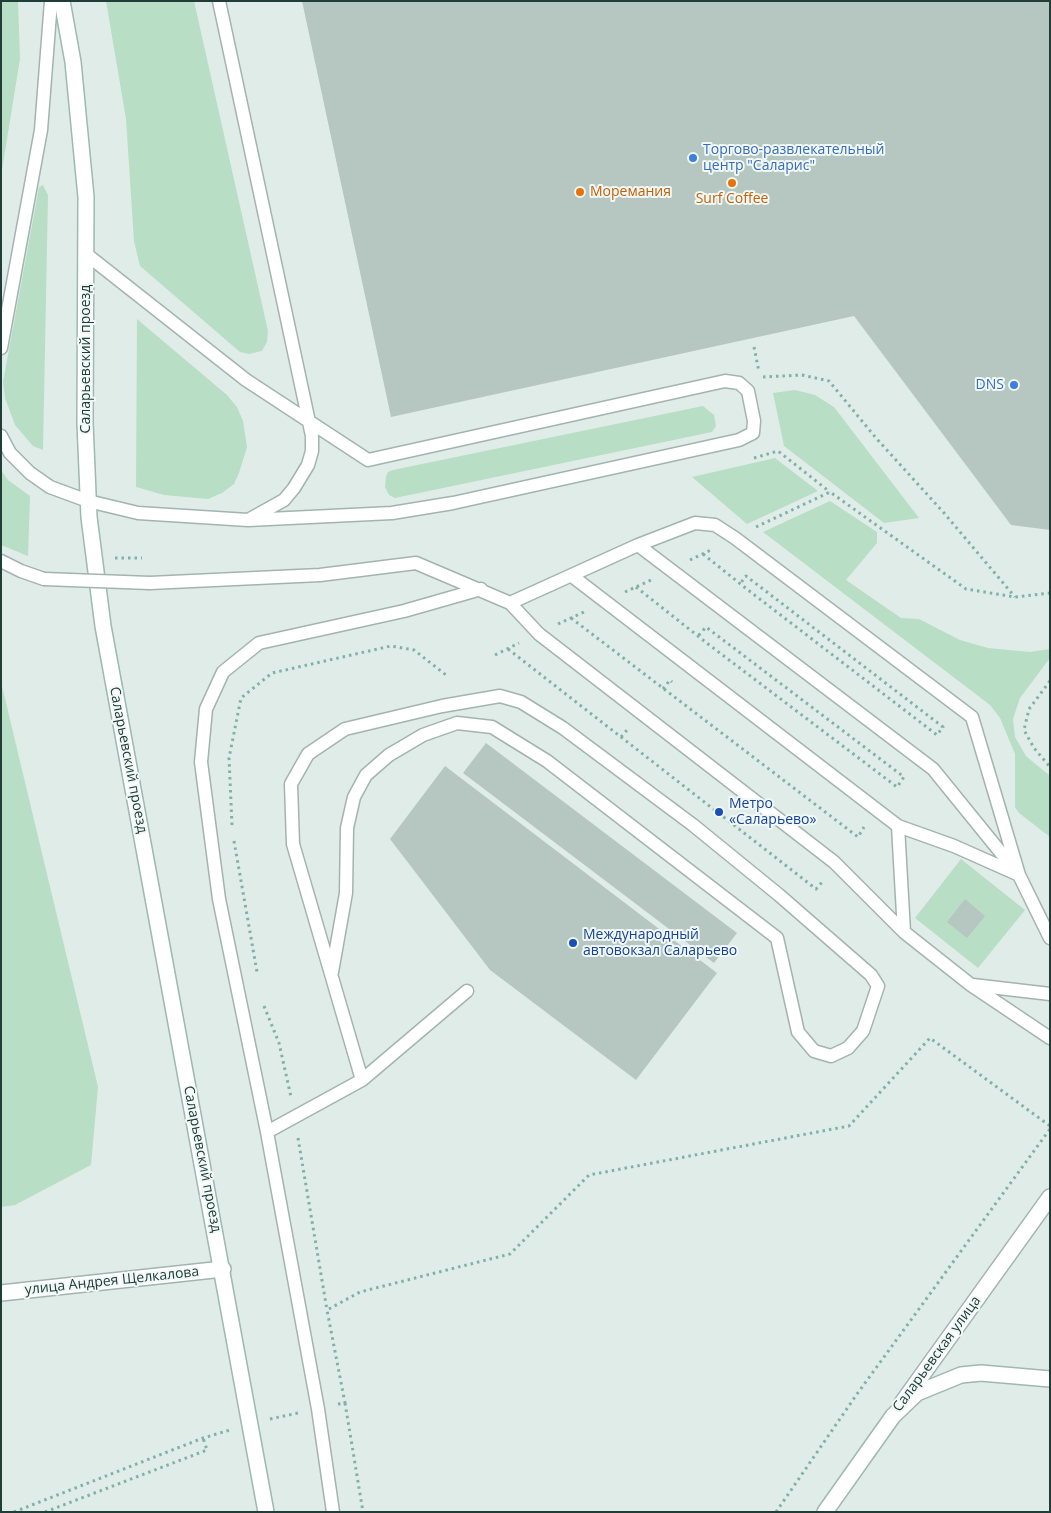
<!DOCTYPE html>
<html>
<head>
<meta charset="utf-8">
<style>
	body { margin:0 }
	#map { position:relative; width:1051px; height:1513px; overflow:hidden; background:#e0ece8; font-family:"Open Sans",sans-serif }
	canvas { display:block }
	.frame { position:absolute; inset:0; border:2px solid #203d38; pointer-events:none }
</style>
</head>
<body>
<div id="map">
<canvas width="1051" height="1513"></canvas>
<div class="frame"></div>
</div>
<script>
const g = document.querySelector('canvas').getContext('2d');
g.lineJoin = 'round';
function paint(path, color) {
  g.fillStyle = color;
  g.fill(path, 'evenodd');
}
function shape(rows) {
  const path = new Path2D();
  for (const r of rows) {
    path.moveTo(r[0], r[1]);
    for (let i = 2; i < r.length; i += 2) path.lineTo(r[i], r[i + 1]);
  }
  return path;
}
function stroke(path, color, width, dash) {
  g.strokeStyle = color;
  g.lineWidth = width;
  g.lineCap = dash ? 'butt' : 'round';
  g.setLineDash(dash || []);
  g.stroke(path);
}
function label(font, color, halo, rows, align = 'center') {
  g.font = font + ' "Open Sans",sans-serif';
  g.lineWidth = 4;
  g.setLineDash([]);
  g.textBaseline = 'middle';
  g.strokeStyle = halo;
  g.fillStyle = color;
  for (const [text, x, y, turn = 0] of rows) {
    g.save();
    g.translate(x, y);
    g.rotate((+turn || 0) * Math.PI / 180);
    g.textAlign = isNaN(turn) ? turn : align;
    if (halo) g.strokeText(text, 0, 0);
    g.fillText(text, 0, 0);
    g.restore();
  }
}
paint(shape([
	[1,1,18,1,20,59,1,176],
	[106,1,194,1,268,331,267,342,262,351,249,354,240,352,140,266,134,241,126,119],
	[43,185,48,195,43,450,33,446,15,425,5,398,3,382,39,187],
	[137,319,227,395,237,407,243,421,247,447,239,473,234,484,222,493,208,499,164,495,136,487],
	[795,390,815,395,834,407,919,518,884,523,784,446,773,393],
	[703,406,714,415,716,426,712,432,395,498,389,495,385,487,386,477,388,472,393,470],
	[775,458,818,491,747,524,692,477],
	[1,470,8,480,30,496,28,556,1,545],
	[830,501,877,532,877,543,846,580,901,618,919,619,960,640,988,648,1030,652,1050,649,1050,658,1020,698,1013,719,1015,737,1026,756,1050,776,1050,837,1019,813,1015,807,1015,754,1000,718,990,705,763,532],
	[1,682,98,1087,91,1165,15,1205,1,1207],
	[961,859,1025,910,978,968,915,918]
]), '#b8dec6');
paint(shape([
	[302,1,1050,1,1050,530,1011,525,854,316,391,417],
	[486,743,737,933,714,963,463,773],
	[445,766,717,973,636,1080,490,970,390,839],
	[965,899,985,916,967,938,947,922]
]), '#b6c7c1');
const lane = shape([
	[219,1,312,436,312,451,308,465,294,488,284,500,250,519],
	[1,348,41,130,51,1],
	[1,436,10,453,30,473,50,487,88,501,138,513,248,520,392,513,453,503,739,440,753,433,754,421,748,391,739,383,725,381,368,460,246,380,86,254],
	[638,545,933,769,1019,875,1050,938],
	[1,561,21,571,44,579],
	[572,576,898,826,954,846,1017,874],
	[150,583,320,575,416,563,510,603,539,634,834,862,904,932,971,985,1050,1038],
	[510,603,638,545,695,523,715,525,735,538,972,717,1019,875],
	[898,826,904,932],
	[332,972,346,893,347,828,354,797,366,775,389,755,423,735,457,723,492,727,547,761,777,938,798,1032,814,1051,831,1056,848,1048,863,1031,878,986,871,975,779,895,693,825,563,728,521,702,500,696,442,706,345,729,308,754,291,784,293,844,362,1080],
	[973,985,1050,994],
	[267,1132,362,1080,467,991],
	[333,1512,318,1409,267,1132,219,899,201,762,206,709,223,672,259,643,404,611,481,589]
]);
const street = shape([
	[1,1293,223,1269],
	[902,1403,1050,1197]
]);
const secondary = shape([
	[62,1,73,62,86,197,85,423,89,517,103,626,266,1512],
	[825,1512,893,1416,917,1393,961,1375,981,1373,1050,1379]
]);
stroke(lane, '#a3b4b0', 15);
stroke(street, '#a3b4b0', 18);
stroke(secondary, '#9eb8b2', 18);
stroke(shape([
	[754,347,759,372],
	[763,377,802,375,829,381,876,438,944,513,1015,597],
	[754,458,778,451,830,492],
	[756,527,830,492,966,589,1015,597,1050,593],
	[703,554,748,590,937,735,943,727,746,576,740,584],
	[115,558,142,558],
	[690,560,713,549],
	[636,587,708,644,897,787,904,777,706,627,698,636],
	[625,592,651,580],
	[571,618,858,837,864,827],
	[558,624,586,611],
	[508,649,816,889,824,880],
	[495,655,519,643],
	[1050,681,1029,709,1024,730,1034,748,1050,767],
	[663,689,670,680,672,682],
	[621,737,627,730,629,732],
	[232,825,229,758,241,698,272,673,391,646,414,650,446,675],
	[234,841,257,972],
	[264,1006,279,1043,291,1097],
	[298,1138,327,1310],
	[345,1403,363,1512],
	[338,1404,345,1403,327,1310,360,1292,510,1254,589,1175,849,1126,930,1038,1050,1126],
	[270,1419,298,1413],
	[14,1512,203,1438,230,1430],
	[45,1512,207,1450,203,1438],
	[776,1512,857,1394,1050,1129]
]), '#7fb1a7', 3, [2.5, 4]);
stroke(lane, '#fff', 12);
stroke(street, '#fff', 15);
stroke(secondary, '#fff', 15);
const laneBridge = shape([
	[44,579,150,583]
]);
stroke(laneBridge, '#a3b4b0', 15, []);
stroke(laneBridge, '#fff', 12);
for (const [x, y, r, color] of [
	[693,158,5,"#3f7fe0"],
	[732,183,5,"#e8710a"],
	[580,192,5,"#e8710a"],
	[1014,385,5,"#3f7fe0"],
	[719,812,5,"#1a4fb4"],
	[573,943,5,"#1a4fb4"]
]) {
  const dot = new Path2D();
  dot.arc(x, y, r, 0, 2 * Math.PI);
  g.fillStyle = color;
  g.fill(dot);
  stroke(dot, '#f1f8f5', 2);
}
label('14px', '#366cbe', '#f1f8f5', [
	["Торгово-развлекательный",703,150],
	["центр \"Саларис\"",703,166],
	["DNS",1004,385,"right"]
], 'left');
label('14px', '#c56008', '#f1f8f5', [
	["Моремания",590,192],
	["Surf Coffee",732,199,"center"]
], 'left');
label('14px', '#203d38', '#f1f8f5', [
	["Саларьевский проезд",86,359,-90],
	["Саларьевский проезд",128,760,79],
	["Саларьевский проезд",202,1159,79],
	["улица Андрея Щелкалова",112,1281,-6],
	["Саларьевская улица",937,1354,-54]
]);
label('14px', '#164399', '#f1f8f5', [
	["Метро",729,804],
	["«Саларьево»",729,820],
	["Международный",583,935],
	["автовокзал Саларьево",583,951]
], 'left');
</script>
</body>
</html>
